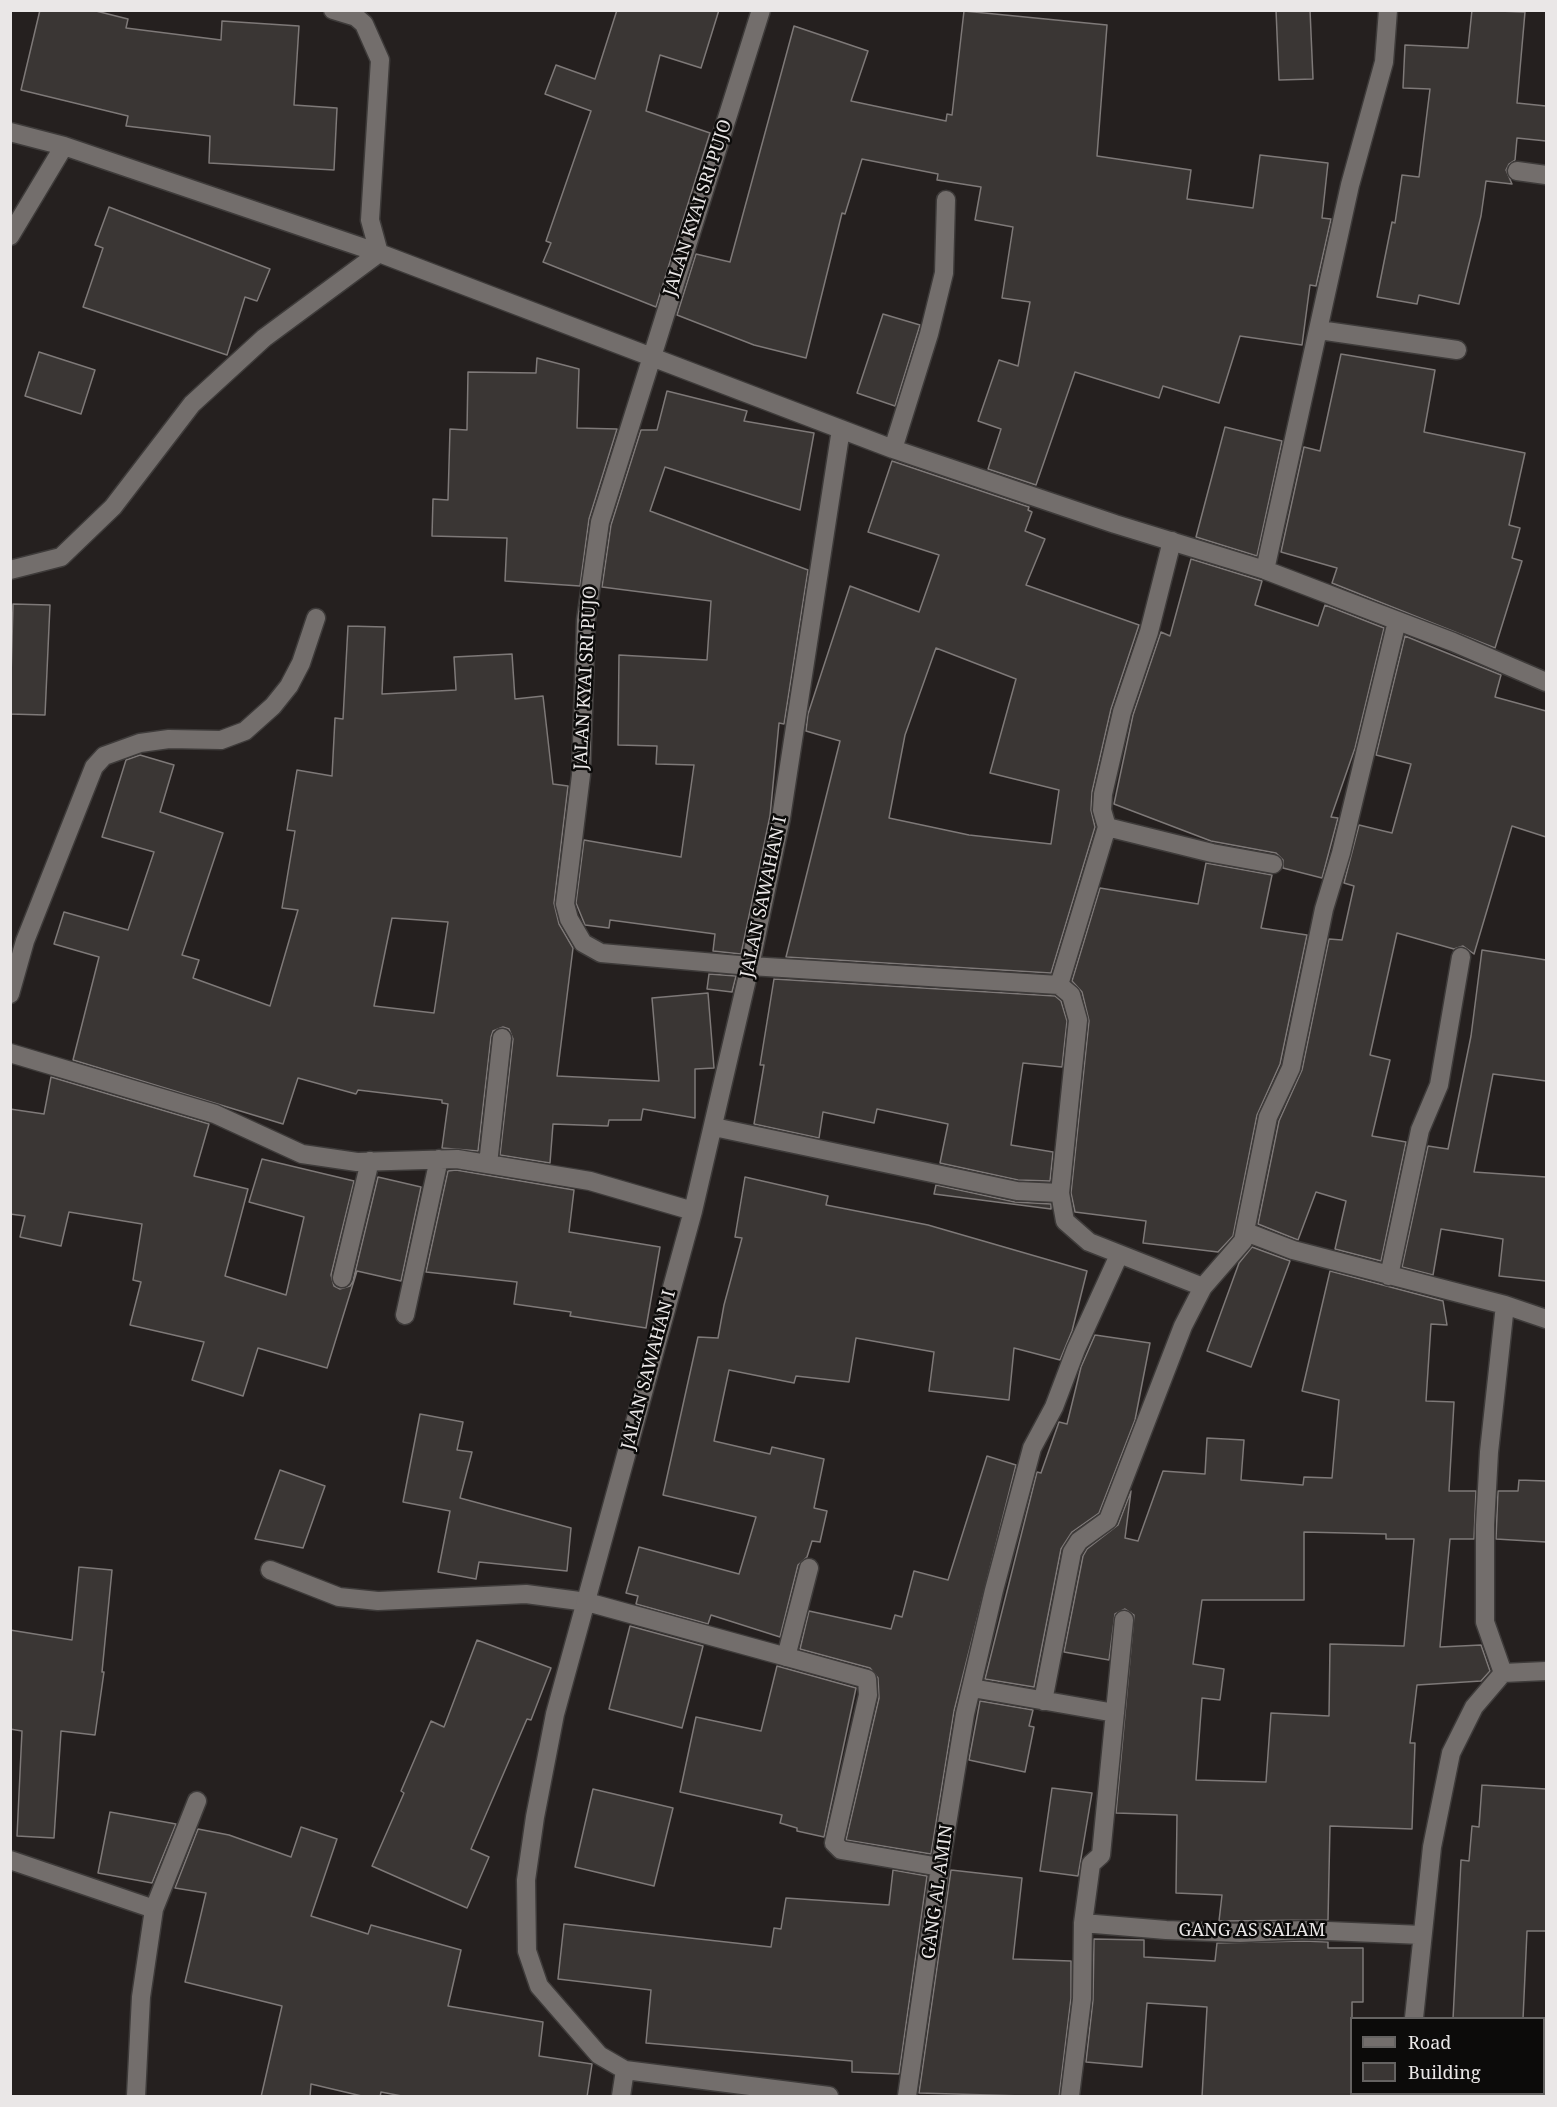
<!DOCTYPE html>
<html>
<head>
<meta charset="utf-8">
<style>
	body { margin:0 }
	#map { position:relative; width:1557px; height:2107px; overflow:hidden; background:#25201f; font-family:"Noto Serif",serif }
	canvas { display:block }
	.frame { position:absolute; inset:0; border:12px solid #eae7e7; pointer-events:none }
	.legend { position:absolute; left:1350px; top:2017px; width:195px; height:78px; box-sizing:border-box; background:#0c0b0a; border:2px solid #656362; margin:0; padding:8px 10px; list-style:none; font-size:18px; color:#eae7e7 }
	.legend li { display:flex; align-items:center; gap:12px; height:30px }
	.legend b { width:30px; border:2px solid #656362 }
</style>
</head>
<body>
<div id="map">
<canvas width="1557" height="2107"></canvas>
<div class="frame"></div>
<ul class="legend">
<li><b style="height:8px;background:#736e6c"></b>Road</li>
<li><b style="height:16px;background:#3a3634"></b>Building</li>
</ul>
</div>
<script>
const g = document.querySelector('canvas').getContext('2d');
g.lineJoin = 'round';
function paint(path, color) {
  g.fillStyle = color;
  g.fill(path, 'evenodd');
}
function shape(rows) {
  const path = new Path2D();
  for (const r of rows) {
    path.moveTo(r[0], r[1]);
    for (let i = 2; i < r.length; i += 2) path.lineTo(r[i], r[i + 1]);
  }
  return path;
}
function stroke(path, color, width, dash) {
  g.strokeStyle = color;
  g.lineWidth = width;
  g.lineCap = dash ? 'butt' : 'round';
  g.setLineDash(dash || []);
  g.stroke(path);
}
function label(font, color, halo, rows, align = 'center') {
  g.font = font + ' "Noto Serif",serif';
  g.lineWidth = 5;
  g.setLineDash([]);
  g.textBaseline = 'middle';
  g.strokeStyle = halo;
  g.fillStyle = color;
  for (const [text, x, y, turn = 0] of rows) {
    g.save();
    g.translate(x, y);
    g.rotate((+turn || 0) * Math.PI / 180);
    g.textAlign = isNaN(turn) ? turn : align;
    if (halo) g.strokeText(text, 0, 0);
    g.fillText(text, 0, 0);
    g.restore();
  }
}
const building = shape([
	[40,10,92,10,128,19,126,28,221,40,222,21,299,26,294,105,337,108,334,170,209,163,210,136,126,126,128,116,21,90,40,10],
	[617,10,719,10,701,68,660,55,646,111,710,133,656,307,543,262,551,243,546,241,591,111,545,94,556,65,595,79,617,10],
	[1276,10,1310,10,1313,79,1279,80,1276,10],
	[1472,10,1525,12,1517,103,1546,106,1546,141,1517,138,1515,160,1509,164,1506,170,1512,184,1486,181,1481,216,1459,304,1419,295,1417,304,1377,297,1392,222,1395,223,1402,175,1419,177,1430,89,1403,88,1405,45,1468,48,1472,10],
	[964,11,1107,25,1097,156,1191,170,1187,199,1253,208,1260,155,1328,163,1322,218,1331,219,1316,286,1310,285,1302,345,1240,336,1219,403,1163,386,1159,398,1075,372,1036,485,988,469,1001,429,978,421,999,360,1018,366,1030,302,1002,298,1013,227,975,220,981,187,937,180,938,174,862,159,845,214,842,213,806,358,754,345,677,315,696,254,730,262,794,26,868,51,851,101,946,121,947,114,952,115,964,11],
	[109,207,270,269,257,301,245,297,227,355,83,307,103,248,95,245,109,207],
	[883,314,920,325,895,406,857,393,883,314],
	[39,352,95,370,81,414,25,396,39,352],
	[1341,354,1435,370,1424,432,1525,453,1509,525,1520,528,1512,558,1522,561,1495,648,1332,583,1337,568,1281,552,1304,447,1320,451,1341,354],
	[537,358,579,369,577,428,617,429,589,519,580,586,505,581,507,538,432,536,433,499,448,500,450,429,467,430,468,372,536,373,537,358],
	[667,391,747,411,744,421,814,433,800,510,665,467,650,511,808,570,784,724,779,723,770,816,741,954,713,951,715,934,610,920,609,928,585,925,576,903,584,840,681,857,694,765,656,764,657,746,618,745,619,655,707,660,711,601,602,587,611,525,641,430,657,430,667,391],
	[1225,427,1282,441,1257,556,1196,537,1225,427],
	[892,461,1029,507,1028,510,1032,512,1025,531,1045,539,1026,585,1139,625,1111,709,1092,792,1091,810,1095,827,1051,973,786,957,840,741,806,731,808,714,850,586,919,612,939,555,868,532,892,461],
	[936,648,1016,679,990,773,1059,790,1051,844,969,835,889,818,905,735,936,648],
	[1191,559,1262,581,1255,605,1318,626,1325,605,1384,628,1355,748,1331,817,1338,818,1322,878,1283,868,1283,860,1276,853,1211,841,1114,804,1133,715,1161,632,1170,636,1191,559],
	[13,604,50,605,45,715,10,714,13,604],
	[348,626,385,627,382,694,456,690,454,657,512,654,515,699,543,696,553,784,568,786,554,903,559,924,573,948,557,1076,659,1081,652,998,708,993,714,1068,695,1069,695,1118,643,1109,641,1120,609,1120,608,1126,553,1124,550,1163,500,1155,513,1039,509,1029,503,1027,493,1031,491,1037,478,1151,442,1148,448,1104,442,1103,442,1100,358,1090,356,1094,298,1078,283,1124,73,1060,99,957,54,944,64,912,128,930,154,852,102,837,126,760,140,755,174,765,160,812,223,833,182,955,199,960,193,978,270,1006,298,910,282,908,295,831,287,830,297,770,332,776,335,718,343,719,348,626],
	[392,918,448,922,434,1013,374,1006,392,918],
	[1405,636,1501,675,1495,697,1546,711,1546,837,1512,826,1474,954,1463,946,1454,949,1397,933,1370,1055,1390,1060,1372,1136,1406,1142,1381,1261,1335,1249,1346,1201,1316,1192,1298,1240,1258,1224,1279,1121,1302,1070,1329,939,1342,940,1354,886,1344,883,1359,825,1392,833,1411,764,1376,755,1405,636],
	[1206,863,1272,875,1261,928,1307,935,1280,1064,1257,1115,1233,1236,1218,1252,1143,1243,1146,1221,1075,1212,1071,1193,1089,1021,1082,992,1072,981,1100,888,1198,904,1206,863],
	[1482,950,1546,960,1546,1081,1493,1074,1474,1172,1546,1177,1546,1281,1499,1276,1503,1239,1441,1229,1433,1275,1402,1267,1428,1146,1448,1149,1471,1036,1482,950],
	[709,974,736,976,732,992,707,989,709,974],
	[774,979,1055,996,1061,1001,1067,1021,1062,1067,1023,1063,1011,1145,1053,1152,1050,1181,1018,1180,940,1163,948,1124,877,1109,874,1123,823,1112,819,1138,754,1124,764,1065,760,1065,774,979],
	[51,1077,209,1124,194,1176,248,1189,225,1276,286,1295,304,1217,249,1202,262,1159,354,1181,331,1275,334,1286,340,1289,350,1286,353,1281,378,1177,421,1187,401,1281,357,1271,327,1368,258,1348,243,1396,192,1380,204,1342,130,1325,141,1282,133,1280,142,1224,69,1212,61,1246,20,1237,25,1216,10,1214,10,1109,44,1114,51,1077],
	[456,1170,574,1190,569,1232,660,1247,646,1328,570,1316,571,1312,514,1304,517,1282,426,1272,448,1171,456,1170],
	[745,1177,828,1196,826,1205,928,1225,1087,1271,1072,1331,1060,1360,1014,1348,1009,1400,929,1391,934,1352,856,1338,849,1382,796,1376,794,1383,729,1370,714,1441,770,1454,772,1447,824,1459,814,1508,827,1511,820,1542,812,1541,807,1557,798,1565,780,1637,711,1615,708,1624,636,1604,638,1596,626,1593,639,1547,739,1574,756,1517,663,1495,698,1337,718,1338,724,1305,742,1238,735,1237,745,1177],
	[936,1185,1015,1202,1051,1204,1051,1209,934,1194,936,1185],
	[1252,1247,1290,1261,1251,1367,1207,1351,1239,1263,1252,1247],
	[1330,1271,1443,1301,1447,1325,1431,1324,1426,1401,1454,1402,1449,1491,1476,1491,1474,1539,1450,1539,1440,1647,1481,1645,1490,1671,1481,1681,1417,1685,1410,1743,1415,1743,1412,1829,1330,1826,1328,1920,1219,1921,1222,1895,1176,1893,1177,1815,1116,1813,1134,1615,1125,1609,1115,1614,1109,1660,1064,1652,1083,1556,1087,1549,1118,1525,1131,1491,1125,1538,1138,1541,1163,1471,1205,1474,1207,1438,1244,1440,1241,1480,1303,1485,1304,1477,1332,1478,1339,1400,1302,1391,1330,1271],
	[1304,1532,1386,1534,1386,1539,1414,1539,1404,1646,1330,1644,1329,1716,1271,1713,1266,1782,1196,1780,1202,1698,1220,1700,1224,1669,1193,1664,1202,1600,1304,1600,1304,1532],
	[1095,1335,1150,1343,1135,1420,1099,1513,1072,1532,1061,1549,1034,1687,985,1679,1037,1472,1041,1473,1059,1422,1067,1424,1081,1367,1095,1335],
	[420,1414,463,1422,457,1450,472,1452,460,1498,571,1528,567,1571,479,1562,476,1579,438,1572,450,1511,403,1502,420,1414],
	[987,1456,1016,1465,954,1711,931,1854,846,1840,879,1698,878,1678,870,1668,800,1649,809,1611,891,1629,895,1615,902,1617,914,1571,948,1580,987,1456],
	[280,1470,325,1486,303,1548,255,1539,280,1470],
	[1519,1480,1546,1481,1546,1542,1496,1539,1498,1491,1518,1491,1519,1480],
	[79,1567,112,1570,102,1672,104,1672,95,1735,61,1731,54,1838,17,1836,22,1731,10,1729,10,1630,72,1640,79,1567],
	[630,1626,703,1646,682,1728,609,1709,630,1626],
	[477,1640,551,1668,531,1720,527,1719,471,1849,489,1857,467,1908,372,1866,404,1793,401,1791,431,1721,444,1727,477,1640],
	[777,1666,856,1688,824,1837,797,1831,797,1828,780,1823,782,1815,680,1792,696,1717,761,1731,777,1666],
	[980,1701,1033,1710,1029,1726,1034,1727,1025,1772,969,1760,980,1701],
	[1482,1785,1546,1789,1546,1931,1527,1931,1523,2019,1453,2019,1461,1860,1469,1861,1472,1826,1479,1827,1482,1785],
	[1052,1788,1092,1793,1078,1876,1040,1871,1052,1788],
	[593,1789,673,1808,654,1886,575,1867,593,1789],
	[110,1812,176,1824,152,1883,98,1873,110,1812],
	[301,1827,337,1839,311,1916,368,1934,371,1925,461,1950,448,2006,543,2022,539,2056,592,2064,587,2097,407,2097,381,2092,380,2097,366,2097,311,2084,310,2097,261,2097,282,2006,185,1982,206,1893,175,1888,198,1829,229,1835,291,1857,301,1827],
	[893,1870,927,1876,899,2074,852,2072,852,2061,646,2043,651,1990,558,1979,564,1924,771,1947,774,1928,781,1929,786,1898,889,1905,893,1870],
	[951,1870,1022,1878,1013,1959,1071,1961,1071,1998,1059,2097,919,2093,951,1870],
	[1094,1939,1144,1940,1144,1957,1215,1961,1217,1943,1304,1941,1328,1942,1328,1948,1363,1948,1363,2002,1352,2002,1352,2097,1202,2097,1207,2007,1147,2003,1142,2067,1086,2062,1093,2000,1094,1939]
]);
paint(building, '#3a3634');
stroke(building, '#7e7978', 1.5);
const service = shape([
	[270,1570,339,1597,378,1601,526,1594,587,1602]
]);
const minor = shape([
	[333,10,356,17,364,24,380,60,370,220,379,253,893,449,1115,524,1265,570,1453,642,1546,682],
	[761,10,600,522,586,620,581,775,565,904,569,919,583,943,601,953,750,966,1059,985,1071,995,1078,1020,1060,1193],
	[10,132,64,146,379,253],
	[1517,171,1546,175],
	[10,236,64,146],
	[1319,330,1457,350],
	[893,449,929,334,944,273,946,200],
	[1172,541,1149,632,1122,712,1103,794,1102,810,1107,827,1212,853,1273,864],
	[10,570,61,557,113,507,192,404,264,338,379,253],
	[1265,570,1350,185,1384,62,1388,10],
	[1059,985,1107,827],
	[10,994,25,941,94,767,104,756,140,743,169,739,221,740,245,731,273,706,289,686,301,663,316,618],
	[10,1053,215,1114,302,1154,357,1162,457,1159,590,1181,693,1211],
	[714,1127,1017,1191,1060,1193,1065,1221,1089,1242,1203,1287],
	[488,1164,502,1038],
	[1246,1232,1293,1250,1505,1305,1546,1319],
	[1389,1276,1420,1130,1439,1085,1461,957],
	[342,1278,370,1161],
	[405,1315,439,1159],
	[587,1602,867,1679,868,1695,834,1843,841,1850,940,1867],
	[786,1657,809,1568],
	[1503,1673,1485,1622,1485,1525,1489,1452,1505,1305],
	[972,1688,1115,1713],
	[1043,1701,1072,1552,1079,1541,1108,1520,1183,1326,1203,1287,1243,1241,1268,1117,1291,1068,1324,909,1341,853,1397,621],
	[10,1860,154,1909],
	[1083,1923,1166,1930,1240,1933,1304,1930,1422,1935],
	[1414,2018,1432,1847,1451,1753,1474,1707,1503,1673,1546,1671],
	[136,2096,141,1997,154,1909,197,1801],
	[621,2096,625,2070],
	[829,2096,625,2070,599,2055,539,1986,527,1951,526,1880,535,1817,555,1714,693,1211,750,966,781,818,841,429],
	[907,2096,940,1867,965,1714,994,1590,1032,1448,1054,1407,1076,1349,1119,1255],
	[1070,2096,1082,1999,1083,1923,1091,1864,1101,1855,1124,1620],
	[1398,2096,1400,2094]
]);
stroke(service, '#3e3b3a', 21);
stroke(minor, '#3e3b3a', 21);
stroke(service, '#736e6c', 18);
stroke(minor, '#736e6c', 18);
label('18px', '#eae7e7', '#0c0b0a', [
	["JALAN KYAI SRI PUJO",698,208,-72],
	["JALAN KYAI SRI PUJO",586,678,-87],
	["JALAN SAWAHAN I",764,897,-78],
	["JALAN SAWAHAN I",649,1370,-75],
	["GANG AL AMIN",938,1892,-82],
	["GANG AS SALAM",1252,1931]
]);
</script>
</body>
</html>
